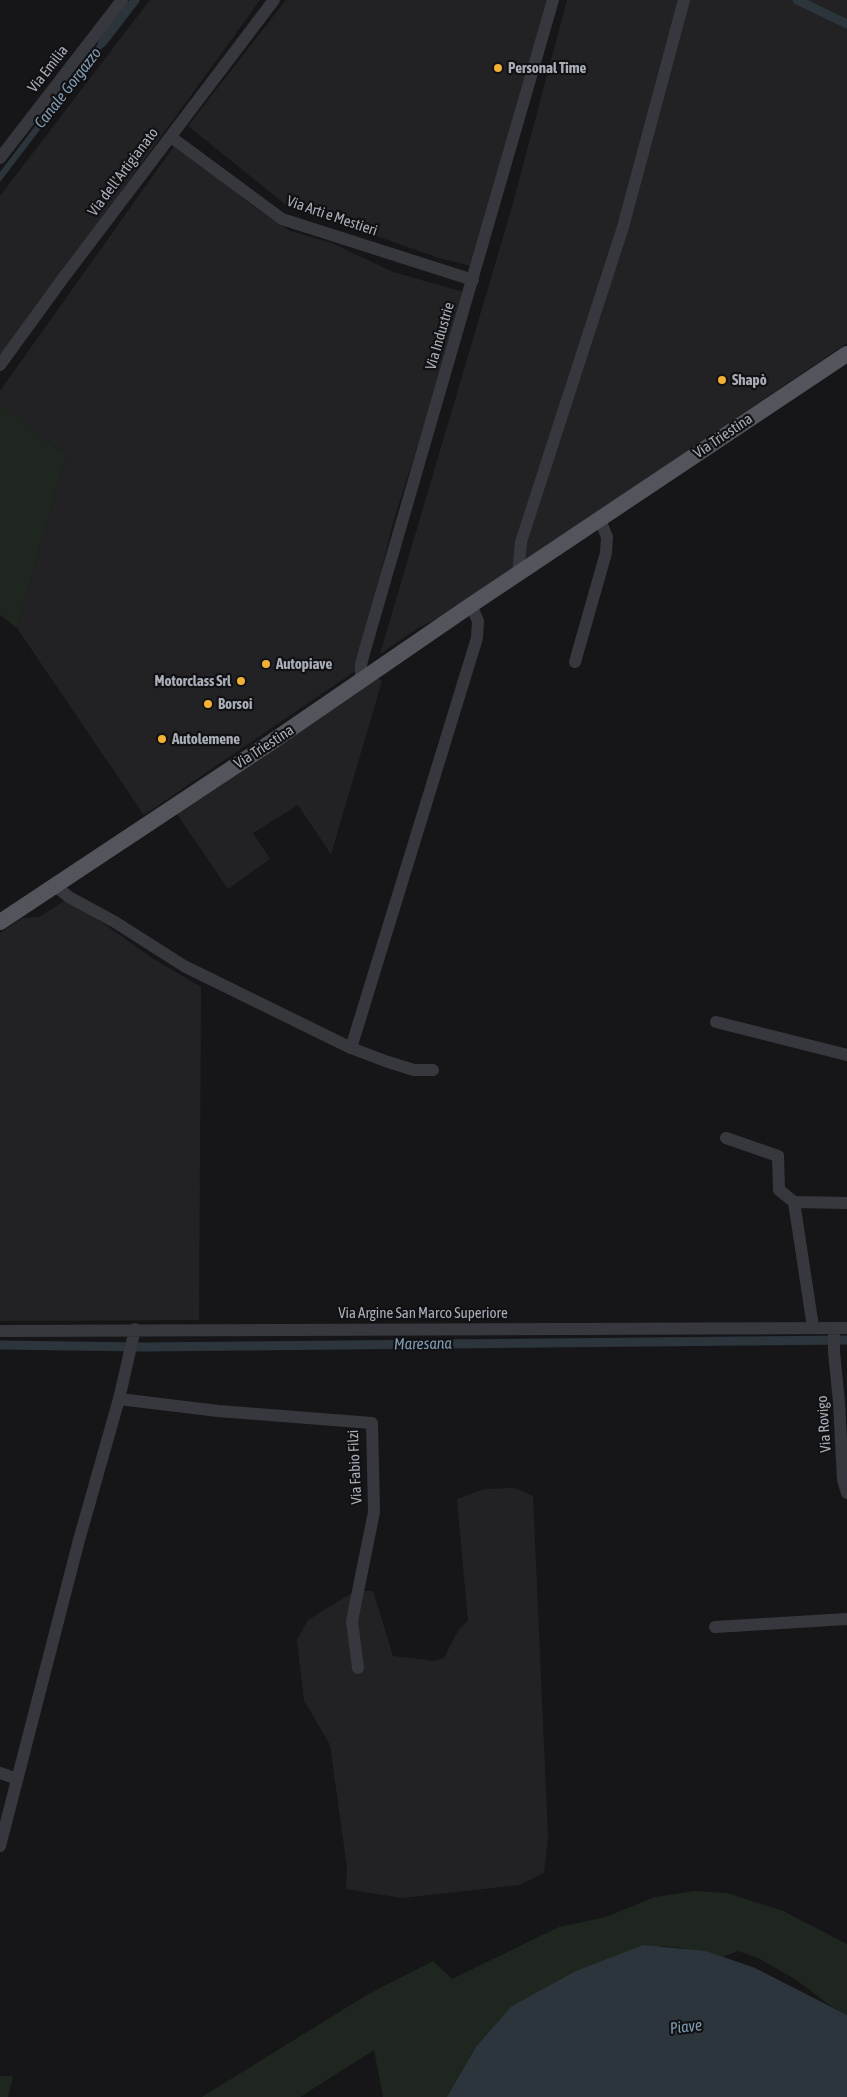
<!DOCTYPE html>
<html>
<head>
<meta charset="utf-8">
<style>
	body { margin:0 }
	canvas { display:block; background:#161618 }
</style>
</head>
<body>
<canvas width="847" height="2097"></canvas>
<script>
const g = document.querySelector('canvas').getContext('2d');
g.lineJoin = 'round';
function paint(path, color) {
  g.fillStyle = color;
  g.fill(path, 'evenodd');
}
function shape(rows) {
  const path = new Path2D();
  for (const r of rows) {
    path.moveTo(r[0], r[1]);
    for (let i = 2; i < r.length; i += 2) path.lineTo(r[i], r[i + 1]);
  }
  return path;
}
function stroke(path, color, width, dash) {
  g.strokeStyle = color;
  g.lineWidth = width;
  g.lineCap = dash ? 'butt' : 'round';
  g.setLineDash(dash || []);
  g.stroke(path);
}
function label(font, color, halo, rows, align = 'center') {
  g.font = font + ' "Asap Condensed",sans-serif';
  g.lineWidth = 4.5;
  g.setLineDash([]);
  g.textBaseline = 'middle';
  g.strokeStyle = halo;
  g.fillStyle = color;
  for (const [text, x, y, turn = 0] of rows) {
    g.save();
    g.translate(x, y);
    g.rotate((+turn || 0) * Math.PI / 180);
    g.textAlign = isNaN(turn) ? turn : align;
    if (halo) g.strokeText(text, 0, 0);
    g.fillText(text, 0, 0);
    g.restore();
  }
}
paint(shape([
	[150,0,260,0,0,359,0,196],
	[286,0,551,0,475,267,439,258,285,204,188,126],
	[567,0,847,0,847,343,443,616,418,628,380,654,512,207],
	[177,142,253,206,290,231,332,243,393,272,467,293,393,522,358,669,144,815,17,628,66,455,0,405,0,391],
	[378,678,382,681,331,854,298,805,253,833,270,859,228,889,177,814],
	[69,898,90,914,152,958,201,987,199,1320,0,1321,0,933,22,918,39,917],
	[514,1488,533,1496,548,1838,544,1873,519,1885,402,1898,346,1889,347,1867,330,1745,304,1700,297,1640,308,1620,355,1591,373,1591,393,1656,434,1661,444,1658,459,1629,468,1621,457,1499,485,1489]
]), '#222225');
paint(shape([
	[0,405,66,455,17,628,0,615],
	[696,1891,727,1893,783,1911,847,1944,847,2015,831,2006,795,1979,758,1958,738,1951,722,1957,704,1956,684,1948,664,1946,640,1949,459,2097,383,2097,374,2050,300,2097,202,2097,365,1996,433,1961,452,1979,559,1927,606,1917,655,1897],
	[0,2076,13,2076,8,2097,0,2097]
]), '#1e261f');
paint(shape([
	[107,32,110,38,0,182,0,172],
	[643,1945,706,1951,755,1968,847,2015,847,2097,447,2097,476,2047,512,2006,576,1971]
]), '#2c353c');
stroke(shape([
	[797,0,847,24],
	[102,43,135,0],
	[0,1345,144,1347,847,1340]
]), '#2c353c', 9);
stroke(shape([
	[171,137,282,219,473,280],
	[0,158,122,0],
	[0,365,64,277,274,0],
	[518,575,521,542,623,227,684,0],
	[575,662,606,553,607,537,600,520],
	[361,681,361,665,364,653,553,0],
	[55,886,69,897,115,922,184,966,351,1048,477,638,478,621,471,605],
	[716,1022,847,1055],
	[351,1048,388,1062,414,1070,433,1070],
	[726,1138,778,1156,779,1190,794,1202],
	[813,1327,794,1202,847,1203],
	[834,1328,834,1352,839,1402,843,1480,847,1493],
	[0,1331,847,1328],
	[119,1399,218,1411,372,1423,374,1512,352,1621,358,1668],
	[715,1627,847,1619],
	[0,1773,17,1779],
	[0,1846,79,1540,119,1399,135,1329]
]), '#37383d', 12);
stroke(shape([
	[0,922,270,743,471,605,847,354]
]), '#53555c', 16);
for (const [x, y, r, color] of [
	[498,68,5,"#f2b134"],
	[722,380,5,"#f2b134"],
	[266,664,5,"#f2b134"],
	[241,681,5,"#f2b134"],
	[208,704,5,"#f2b134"],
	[162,739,5,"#f2b134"]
]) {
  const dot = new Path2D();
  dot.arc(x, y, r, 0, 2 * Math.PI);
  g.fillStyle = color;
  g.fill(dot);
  stroke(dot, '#111113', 2);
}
label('bold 15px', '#a8adb8', '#111113', [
	["Personal Time",508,68],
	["Shapò",732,380],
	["Autopiave",276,664],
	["Motorclass Srl",231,681,"right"],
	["Borsoi",218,704],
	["Autolemene",172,739]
], 'left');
label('15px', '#a8adb8', '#111113', [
	["Via Emilia",48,69,-52],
	["Via dell'Artigianato",123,172,-53],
	["Via Arti e Mestieri",332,216,19],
	["Via Industrie",440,336,-74],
	["Via Triestina",723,436,-34],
	["Via Triestina",264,747,-33],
	["Via Argine San Marco Superiore",423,1313],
	["Via Rovigo",824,1424,-94],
	["Via Fabio Filzi",355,1467,-93]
]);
label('italic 16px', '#7f9bb3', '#111113', [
	["Canale Gorgazzo",68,88,-52],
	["Maresana",423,1344,-1],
	["Piave",686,2027,-7]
]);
</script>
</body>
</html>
